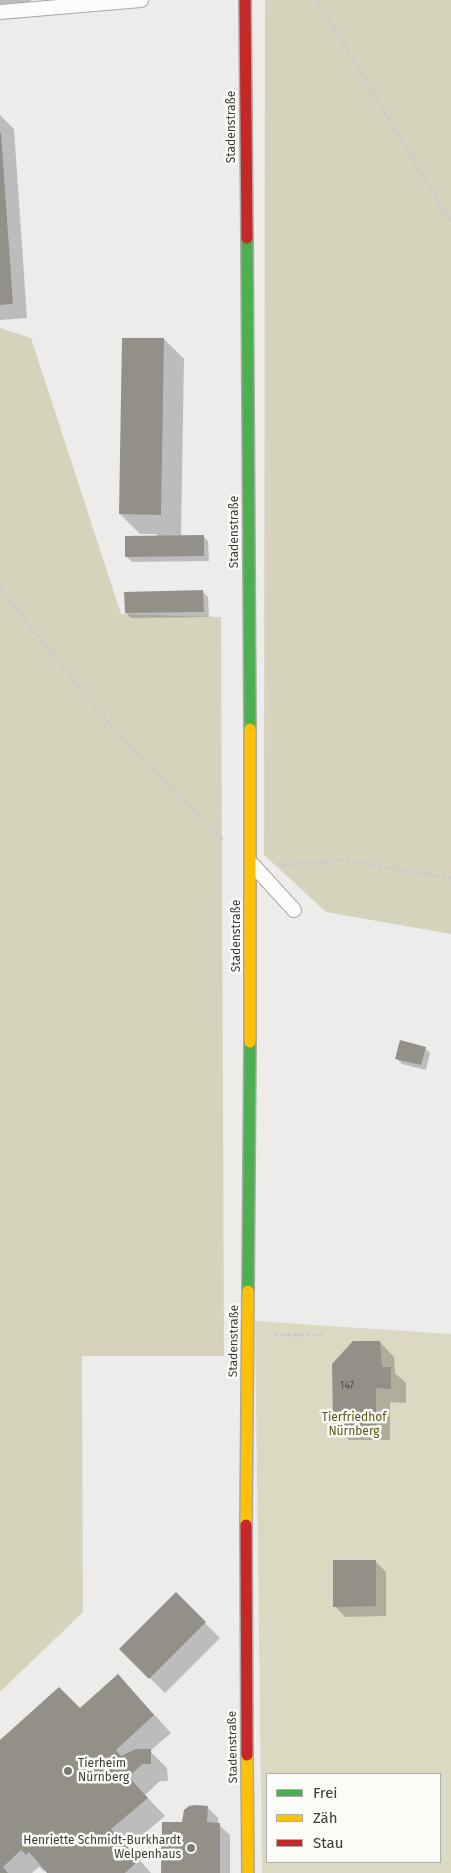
<!DOCTYPE html>
<html>
<head>
<meta charset="utf-8">
<style>
	body { margin:0 }
	#map { position:relative; width:451px; height:1873px; overflow:hidden; background:#edeceb; font-family:"Fira Sans",sans-serif }
	canvas { display:block }
	.legend { position:absolute; left:266px; top:1773px; width:175px; height:90px; box-sizing:border-box; background:#fbfbf7; border:1px solid #aeaeab; margin:0; padding:6px 9px; list-style:none; font-size:15px; color:#3b3b3a }
	.legend li { display:flex; align-items:center; gap:10px; height:25px }
	.legend b { width:25px; border:1px solid #aeaeab }
</style>
</head>
<body>
<div id="map">
<canvas width="451" height="1873"></canvas>
<ul class="legend">
<li><b style="height:6px;background:#4caf50"></b>Frei</li>
<li><b style="height:6px;background:#ffc107"></b>Zäh</li>
<li><b style="height:6px;background:#c62828"></b>Stau</li>
</ul>
</div>
<script>
const g = document.querySelector('canvas').getContext('2d');
g.lineJoin = 'round';
function paint(path, color) {
  g.fillStyle = color;
  g.fill(path, 'evenodd');
}
function shape(rows) {
  const path = new Path2D();
  for (const r of rows) {
    path.moveTo(r[0], r[1]);
    for (let i = 2; i < r.length; i += 2) path.lineTo(r[i], r[i + 1]);
  }
  return path;
}
function stroke(path, color, width, dash) {
  g.strokeStyle = color;
  g.lineWidth = width;
  g.lineCap = dash ? 'butt' : 'round';
  g.setLineDash(dash || []);
  g.stroke(path);
}
function label(font, color, halo, rows, align = 'center') {
  g.font = font + ' "Fira Sans",sans-serif';
  g.lineWidth = 5;
  g.setLineDash([]);
  g.textBaseline = 'middle';
  g.strokeStyle = halo;
  g.fillStyle = color;
  for (const [text, x, y, turn = 0] of rows) {
    g.save();
    g.translate(x, y);
    g.rotate((+turn || 0) * Math.PI / 180);
    g.textAlign = isNaN(turn) ? turn : align;
    if (halo) g.strokeText(text, 0, 0);
    g.fillText(text, 0, 0);
    g.restore();
  }
}
paint(shape([
	[255,1321,451,1334,451,1873,262,1873],
	[267,1774,440,1774,440,1862,267,1862]
]), '#dcd9c3');
paint(shape([
	[265,0,451,0,451,934,326,912,264,855],
	[0,328,31,338,121,614,221,617,224,1356,82,1356,83,1612,0,1692]
]), '#d6d3bd');
paint(shape([
	[0,0,31,0,32,15,0,18],
	[0,115,14,129,27,318,0,320],
	[164,339,184,359,181,536,203,536,208,541,209,561,132,562,126,556,157,537,157,534,140,534,120,514],
	[203,592,208,597,209,617,131,618,126,613],
	[425,1048,430,1053,426,1070,402,1064,397,1059],
	[380,1342,394,1357,395,1373,406,1383,406,1403,390,1402,390,1440,349,1440,335,1425],
	[375,1561,386,1572,386,1616,345,1617,335,1606],
	[176,1594,220,1638,165,1693,121,1649],
	[118,1675,171,1733,150,1751,167,1768,168,1781,160,1781,145,1795,165,1816,128,1847,151,1873,49,1873,46,1869,44,1871,39,1867,32,1873,0,1873,0,1742,80,1710],
	[207,1807,218,1818,218,1824,230,1835,230,1873,162,1873,183,1823]
]), '#0003');
paint(shape([
	[0,133,1,133,13,304,0,305],
	[122,338,164,338,161,515,119,514],
	[204,535,204,556,125,557,125,536],
	[203,590,204,612,125,613,124,592],
	[400,1040,426,1047,421,1065,395,1059],
	[353,1341,380,1341,382,1367,391,1367,391,1389,376,1388,376,1426,333,1426,332,1364],
	[333,1560,376,1560,376,1606,333,1607],
	[176,1592,206,1622,149,1679,119,1649],
	[118,1674,154,1715,116,1750,121,1756,136,1749,151,1749,151,1764,142,1764,129,1777,148,1798,111,1829,139,1860,125,1873,47,1873,29,1852,26,1855,21,1850,3,1867,8,1873,0,1873,0,1740,59,1687,80,1708],
	[196,1805,208,1806,207,1822,220,1823,220,1873,161,1873,162,1822,182,1822,184,1810,189,1806]
]), '#929089');
const lane = shape([
	[0,12,141,0],
	[253,865,294,910]
]);
const fast = shape([
	[247,238,250,729],
	[248,1291,250,1042]
]);
const slow = shape([
	[250,1042,250,729],
	[246,1525,248,1291],
	[247,1755,248,1873]
]);
const jam = shape([
	[245,0,247,238],
	[246,1525,247,1755]
]);
stroke(lane, '#a8a8a7', 16);
stroke(fast, '#a8a8a7', 14);
stroke(slow, '#a8a8a7', 14);
stroke(jam, '#a8a8a7', 14);
stroke(shape([
	[317,0,451,222],
	[0,589,115,731,223,840],
	[281,865,344,860,451,878],
	[274,1335,322,1335]
]), '#cbcbcb', 3, [4, 2.5]);
stroke(lane, '#fcfcfc', 14);
stroke(fast, '#4caf50', 11);
stroke(slow, '#ffc107', 11);
stroke(jam, '#c62828', 11);
for (const [x, y, r, color] of [
	[68,1771,5,"#797978"],
	[191,1848,5,"#797978"]
]) {
  const dot = new Path2D();
  dot.arc(x, y, r, 0, 2 * Math.PI);
  g.fillStyle = color;
  g.fill(dot);
  stroke(dot, '#fbfbf7', 2);
}
label('10px', '#51504e', null, [
	["147",347,1386]
]);
label('12px', '#3b3b3a', '#fbfbf7', [
	["Stadenstraße",232,127,-90],
	["Stadenstraße",235,532,-90],
	["Stadenstraße",237,936,-90],
	["Stadenstraße",234,1341,-89],
	["Stadenstraße",233,1747,-91]
]);
label('12px', '#5e5516', '#fbfbf7', [
	["Tierfriedhof",354,1418],
	["Nürnberg",354,1432]
]);
label('12px', '#3b3b3a', '#fbfbf7', [
	["Tierheim",78,1764],
	["Nürnberg",78,1778],
	["Henriette Schmidt-Burkhardt",181,1841,"right"],
	["Welpenhaus",181,1855,"right"]
], 'left');
</script>
</body>
</html>
